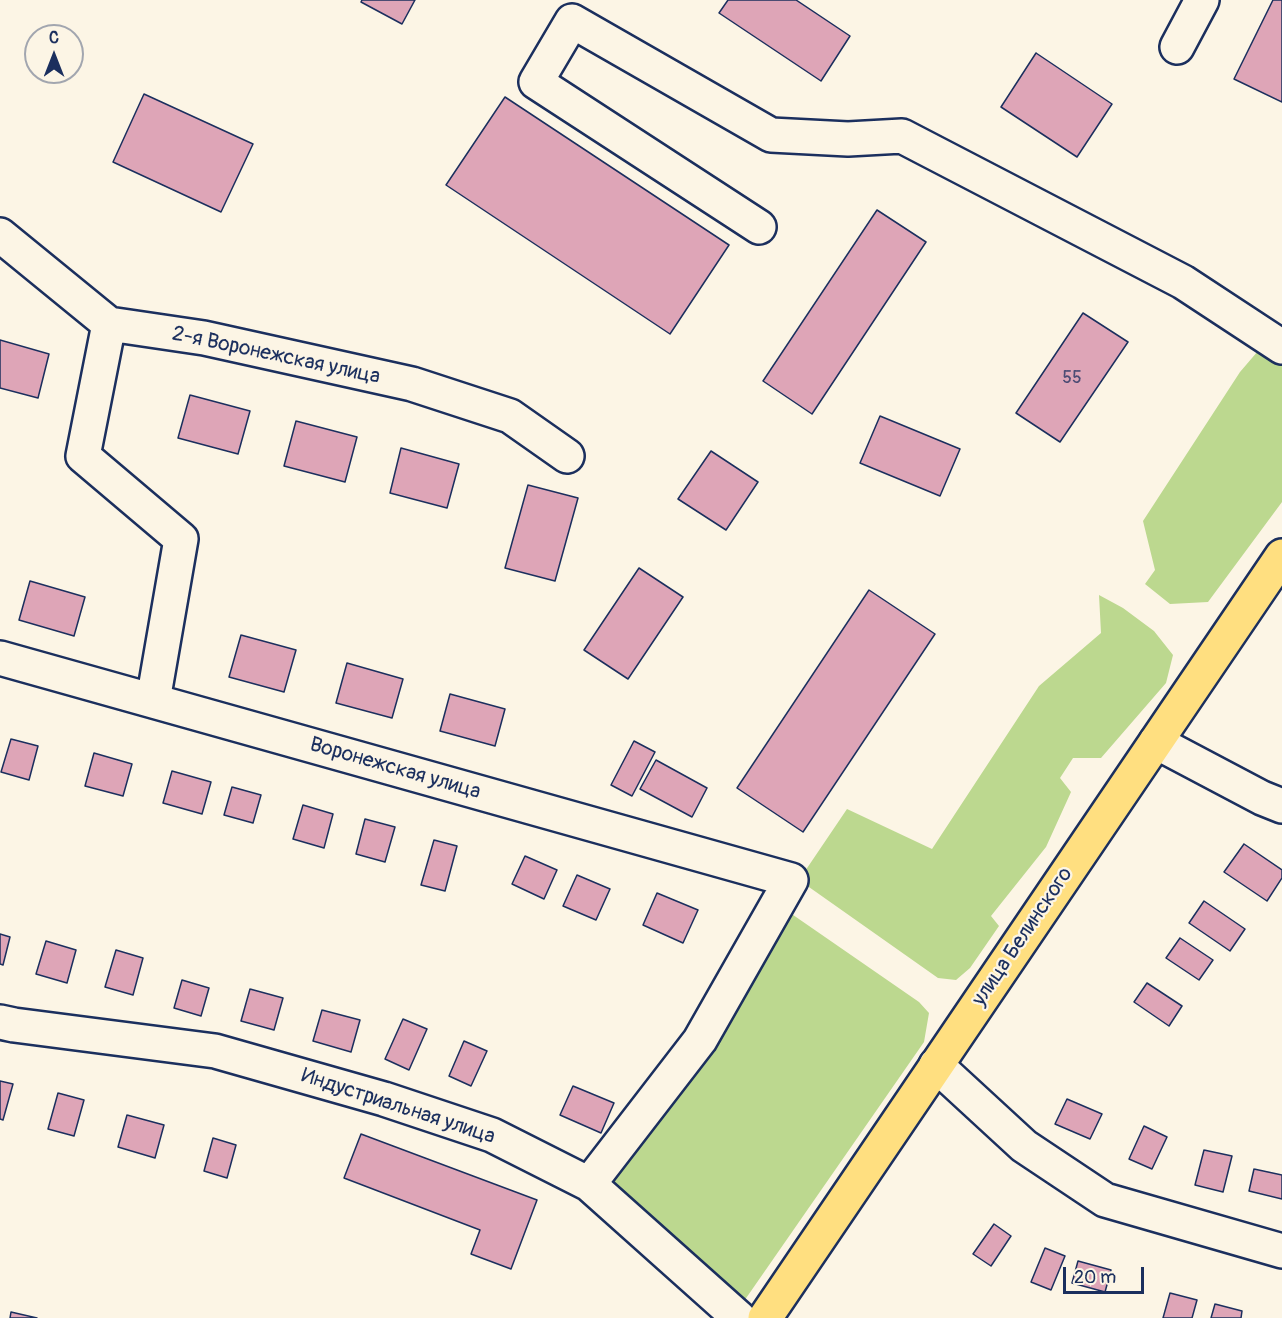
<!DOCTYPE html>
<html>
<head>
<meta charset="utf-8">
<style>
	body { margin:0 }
	#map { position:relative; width:1282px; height:1318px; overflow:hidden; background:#fcf5e5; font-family:Pangolin,sans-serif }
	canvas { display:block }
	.north { position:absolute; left:24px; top:24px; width:60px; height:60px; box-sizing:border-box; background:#fcf5e5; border:2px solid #a2a6af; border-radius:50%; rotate:0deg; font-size:16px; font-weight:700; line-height:24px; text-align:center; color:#1b2f5e }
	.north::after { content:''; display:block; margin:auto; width:21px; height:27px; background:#1b2f5e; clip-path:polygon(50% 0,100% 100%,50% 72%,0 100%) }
	.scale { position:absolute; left:1063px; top:1267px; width:81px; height:27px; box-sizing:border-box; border:3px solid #1b2f5e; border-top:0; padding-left:8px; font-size:18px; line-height:21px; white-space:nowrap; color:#1b2f5e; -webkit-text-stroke:4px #fcf5e5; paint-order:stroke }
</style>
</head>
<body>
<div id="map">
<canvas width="1282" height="1318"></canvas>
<div class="north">С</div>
<div class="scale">20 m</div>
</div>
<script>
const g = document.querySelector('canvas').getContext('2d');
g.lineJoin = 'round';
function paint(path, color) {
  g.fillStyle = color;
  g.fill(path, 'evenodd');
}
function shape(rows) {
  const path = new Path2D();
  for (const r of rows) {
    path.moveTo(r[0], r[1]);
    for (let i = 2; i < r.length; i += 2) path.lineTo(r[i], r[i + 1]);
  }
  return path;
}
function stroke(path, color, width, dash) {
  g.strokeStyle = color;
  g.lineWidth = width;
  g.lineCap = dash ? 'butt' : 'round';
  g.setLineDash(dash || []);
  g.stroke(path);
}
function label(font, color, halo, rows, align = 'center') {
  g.font = font + ' Pangolin,sans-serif';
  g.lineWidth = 4.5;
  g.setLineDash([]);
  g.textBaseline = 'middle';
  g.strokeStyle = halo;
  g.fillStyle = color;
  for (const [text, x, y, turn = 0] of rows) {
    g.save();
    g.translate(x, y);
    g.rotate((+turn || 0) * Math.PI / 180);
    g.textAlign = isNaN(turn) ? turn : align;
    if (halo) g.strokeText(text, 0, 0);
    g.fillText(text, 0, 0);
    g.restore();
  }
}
paint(shape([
	[1258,351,1282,365,1282,502,1208,602,1170,604,1145,584,1155,570,1143,521,1240,372],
	[1099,595,1123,608,1154,631,1173,655,1166,683,1101,758,1073,758,1060,778,1071,792,1046,847,991,916,999,926,970,968,956,980,938,978,799,880,847,809,932,849,1039,686,1101,633],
	[783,908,919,1002,929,1013,924,1042,742,1304,600,1183]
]), '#bcd88f');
const building = shape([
	[362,0,415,0,402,24,361,2,362,0],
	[728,0,796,0,850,36,821,81,719,13,728,0],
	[1273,0,1282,0,1282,102,1234,79,1273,0],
	[1036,53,1112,104,1077,157,1001,107,1036,53],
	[144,94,253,144,221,212,113,162,144,94],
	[505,97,729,245,670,334,446,185,505,97],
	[877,210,926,242,812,414,763,381,877,210],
	[1083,313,1128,342,1060,442,1016,413,1083,313],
	[0,340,49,354,38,398,0,388,0,340],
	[190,395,250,411,238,454,178,438,190,395],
	[880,416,960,449,940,496,860,463,880,416],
	[296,421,357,437,345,482,284,466,296,421],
	[401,448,459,464,447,508,390,493,401,448],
	[711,451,758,482,726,530,678,499,711,451],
	[528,485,578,498,555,581,505,568,528,485],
	[639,568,683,597,628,679,584,650,639,568],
	[30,581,85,597,74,636,19,620,30,581],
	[869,590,935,634,803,832,737,788,869,590],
	[241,635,296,650,284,692,229,677,241,635],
	[347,663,403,679,392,718,336,703,347,663],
	[450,694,505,709,495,746,440,731,450,694],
	[11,739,38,746,29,780,1,772,11,739],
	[634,741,655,752,632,796,611,785,634,741],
	[94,753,132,764,123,796,85,786,94,753],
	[656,760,707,788,692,817,640,789,656,760],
	[172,771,211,782,202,814,163,803,172,771],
	[232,787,261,795,253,823,224,815,232,787],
	[303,805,333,814,324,848,293,839,303,805],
	[365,819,395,827,385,862,356,854,365,819],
	[434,840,457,846,445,891,421,885,434,840],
	[1244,844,1282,870,1282,878,1267,901,1224,872,1244,844],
	[525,856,557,870,544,899,512,884,525,856],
	[577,875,610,889,596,920,563,906,577,875],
	[657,893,698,910,683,943,643,925,657,893],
	[1204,901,1245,929,1230,951,1189,923,1204,901],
	[0,934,10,937,3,965,0,964,0,934],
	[1180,938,1213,960,1199,980,1166,958,1180,938],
	[46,941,76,950,67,983,36,974,46,941],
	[116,950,143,958,133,995,105,987,116,950],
	[182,980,209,988,201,1016,174,1008,182,980],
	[1147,983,1182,1006,1169,1026,1134,1002,1147,983],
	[250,989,283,998,274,1030,241,1021,250,989],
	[322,1010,360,1020,351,1052,313,1041,322,1010],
	[403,1019,427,1029,409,1070,385,1059,403,1019],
	[464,1041,487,1051,471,1086,449,1076,464,1041],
	[0,1081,13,1084,3,1120,0,1119,0,1081],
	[573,1086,614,1103,601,1133,560,1115,573,1086],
	[58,1093,84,1100,74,1136,48,1129,58,1093],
	[1067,1099,1102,1114,1090,1139,1055,1124,1067,1099],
	[127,1115,164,1125,155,1158,118,1147,127,1115],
	[1144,1126,1167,1137,1152,1169,1129,1159,1144,1126],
	[361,1134,537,1200,511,1269,471,1254,480,1230,344,1178,361,1134],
	[213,1138,236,1145,227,1178,204,1171,213,1138],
	[1204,1150,1232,1156,1223,1192,1195,1185,1204,1150],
	[1254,1169,1282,1175,1282,1199,1249,1191,1254,1169],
	[994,1224,1011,1236,991,1266,973,1254,994,1224],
	[1045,1248,1065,1256,1051,1290,1031,1282,1045,1248],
	[1078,1261,1111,1270,1105,1292,1072,1283,1078,1261],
	[1170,1293,1197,1300,1192,1318,1163,1318,1170,1293],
	[1215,1304,1242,1311,1241,1318,1211,1318,1215,1304],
	[11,1312,37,1318,10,1318,11,1312]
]);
paint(building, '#dea5b7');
stroke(building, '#1b2f5e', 1.5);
const minor = shape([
	[1177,47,1202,0],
	[759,227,536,82,572,21,771,135,848,139,902,136,1183,282,1282,347],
	[0,235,109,324,204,338,412,384,510,416,567,456],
	[109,324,83,456,181,539,153,701],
	[0,658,791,880,700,1040,589,1184],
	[1156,742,1262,798,1282,806],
	[0,1022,14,1025,215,1051,384,1099,492,1135,589,1184,739,1318],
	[936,1065,1024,1146,1105,1200,1282,1251]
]);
const major = shape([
	[765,1318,1282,556]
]);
stroke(minor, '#1b2f5e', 38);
stroke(major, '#1b2f5e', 38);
stroke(minor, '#fcf5e5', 33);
stroke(major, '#ffdf80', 33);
label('18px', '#4c4c74', null, [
	["55",1072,378]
]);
label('21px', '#1b2f5e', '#fcf5e5', [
	["2-я Воронежская улица",276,356,12],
	["Воронежская улица",395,769,16],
	["улица Белинского",1023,937,-56],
	["Индустриальная улица",398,1107,18]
]);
</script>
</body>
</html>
